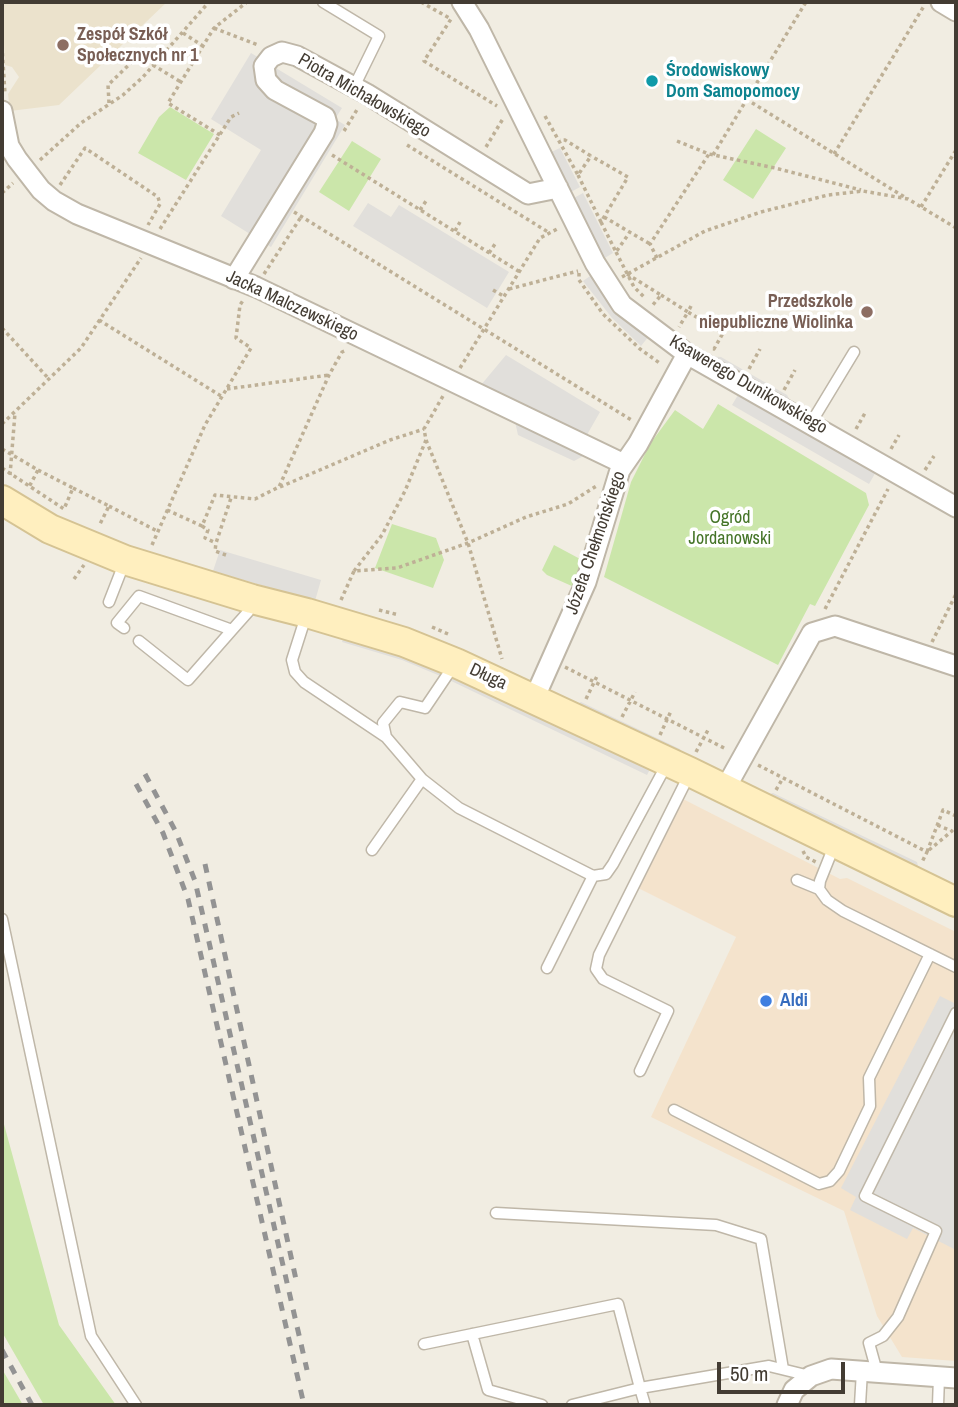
<!DOCTYPE html>
<html>
<head>
<meta charset="utf-8">
<style>
	body { margin:0 }
	#map { position:relative; width:958px; height:1407px; overflow:hidden; background:#f1ede2; font-family:"Archivo Narrow",sans-serif }
	canvas { display:block }
	.frame { position:absolute; inset:0; border:4px solid #433c33; pointer-events:none }
	.scale { position:absolute; left:717px; top:1362px; width:128px; height:32px; box-sizing:border-box; border:4px solid #433c33; border-top:0; padding-left:9px; font-size:21px; line-height:24px; white-space:nowrap; color:#433c33; -webkit-text-stroke:5px #fff; paint-order:stroke }
</style>
</head>
<body>
<div id="map">
<canvas width="958" height="1407"></canvas>
<div class="frame"></div>
<div class="scale">50 m</div>
</div>
<script>
const g = document.querySelector('canvas').getContext('2d');
g.lineJoin = 'round';
function paint(path, color) {
  g.fillStyle = color;
  g.fill(path, 'evenodd');
}
function shape(rows) {
  const path = new Path2D();
  for (const r of rows) {
    path.moveTo(r[0], r[1]);
    for (let i = 2; i < r.length; i += 2) path.lineTo(r[i], r[i + 1]);
  }
  return path;
}
function stroke(path, color, width, dash) {
  g.strokeStyle = color;
  g.lineWidth = width;
  g.lineCap = dash ? 'butt' : 'round';
  g.setLineDash(dash || []);
  g.stroke(path);
}
function label(font, color, halo, rows, align = 'center') {
  g.font = font + ' "Archivo Narrow",sans-serif';
  g.lineWidth = 7;
  g.setLineDash([]);
  g.textBaseline = 'middle';
  g.strokeStyle = halo;
  g.fillStyle = color;
  for (const [text, x, y, turn = 0] of rows) {
    g.save();
    g.translate(x, y);
    g.rotate((+turn || 0) * Math.PI / 180);
    g.textAlign = isNaN(turn) ? turn : align;
    if (halo) g.strokeText(text, 0, 0);
    g.fillText(text, 0, 0);
    g.restore();
  }
}
paint(shape([
	[683,799,840,879,847,878,956,932,956,1361,902,1357,877,1316,844,1211,651,1117,736,937,638,888]
]), '#f4e3cc');
paint(shape([
	[2,2,167,2,59,105,10,111,8,94,19,77,12,67,5,65]
]), '#ebe2cc');
paint(shape([
	[170,107,214,134,186,180,138,153,159,117],
	[756,129,786,148,753,199,723,180],
	[352,141,381,159,349,211,319,192],
	[718,404,866,493,869,505,815,606,810,604,778,665,604,577,631,482,650,444,675,410,703,429],
	[392,524,436,538,444,560,433,588,375,568],
	[554,545,582,560,574,587,547,575,542,570],
	[2,1117,59,1325,116,1405,44,1405,2,1332],
	[2,1369,23,1405,2,1405]
]), '#cbe6aa');
paint(shape([
	[251,53,342,108,335,119,345,125,271,247,221,216,261,150,211,119],
	[560,148,580,187,569,193,549,153],
	[583,193,613,253,603,259,572,199],
	[368,203,391,217,399,205,509,272,487,308,353,226],
	[593,274,649,336,641,346,612,318,583,281],
	[506,355,600,412,588,433,589,453,574,461,518,435,514,417,481,385],
	[708,356,721,357,787,395,794,407],
	[744,385,881,463,869,484,732,405],
	[220,550,321,580,315,601,213,571],
	[344,635,448,671,650,769,647,775,445,678,402,660,342,642],
	[581,702,680,749,683,757,574,706],
	[773,793,917,862,919,870,764,796],
	[940,996,956,1004,956,1250,913,1228,907,1239,850,1210,856,1197,841,1188]
]), '#e1dfdb');
const lane = shape([
	[323,2,379,36,354,87],
	[811,423,854,352],
	[109,602,125,561],
	[306,616,292,660,295,672,304,682,386,737],
	[124,628,117,623,139,596,232,630,248,612,251,600],
	[139,641,188,680,232,630],
	[454,665,425,708,400,702,383,723,386,737,422,779,459,808,593,876],
	[834,846,820,881,819,889,827,900,843,911,956,967],
	[372,850,422,779],
	[797,880,819,889],
	[2,919,91,1336,136,1405],
	[547,968,593,876,606,874,613,864,668,762],
	[640,1071,668,1011,603,979,596,969,599,955,689,775],
	[674,1110,819,1184,830,1181,839,1171,870,1106,869,1078,930,954],
	[496,1213,716,1225,761,1239,783,1369],
	[472,1334,488,1390,542,1405],
	[424,1344,618,1304,640,1388,769,1366,810,1376],
	[877,1372,869,1343,883,1336,898,1317,936,1231,865,1196,956,1013],
	[572,1405,640,1388,645,1405],
	[860,1405,862,1371],
	[938,1405,939,1377]
]);
const street = shape([
	[462,2,479,29,595,263,622,305,687,354,956,507],
	[941,2,956,11],
	[2,111,9,146,17,159,41,190,54,201,77,214,256,287,624,464],
	[234,279,324,133,327,124,325,117,275,90,266,80,264,66,271,57,282,52,297,56,367,94,528,194,558,188],
	[534,699,586,582,620,470,638,444,687,354],
	[725,789,812,633,835,626,956,666],
	[787,1405,794,1390,811,1376,831,1369,956,1378]
]);
const secondary = shape([
	[2,500,50,529,125,560,252,599,307,613,404,642,456,663,690,772,956,902]
]);
stroke(lane, '#bfb7a8', 13);
stroke(street, '#bfb7a8', 23);
stroke(secondary, '#d5c393', 32);
stroke(shape([
	[421,2,451,19,424,61,497,106],
	[214,28,258,45],
	[183,33,203,46],
	[2,46,5,94],
	[746,99,906,198],
	[109,103,108,85,138,56,181,82],
	[545,116,578,175,591,156,565,140,560,140],
	[344,131,358,108],
	[220,135,168,103,214,28,247,2],
	[677,141,709,154,775,168,861,190],
	[407,145,548,232],
	[486,147,504,117],
	[834,154,924,6],
	[332,155,520,272],
	[713,155,806,2],
	[40,160,81,123,123,95,143,77,209,2],
	[578,175,601,222,628,177,591,156],
	[60,185,85,148,158,197,160,204,148,225],
	[2,193,13,183],
	[921,207,956,150],
	[420,210,426,201],
	[294,212,633,421],
	[604,217,650,244],
	[601,222,616,252,630,232],
	[160,229,231,117,239,113],
	[455,231,460,222],
	[616,252,634,287,645,298],
	[489,253,495,244],
	[657,258,650,244,709,154],
	[579,273,579,280,603,314,640,349,661,364],
	[264,274,301,217],
	[627,274,661,295,652,306],
	[622,277,705,231,761,212,828,195,863,191,908,199,956,228],
	[509,289,578,271],
	[493,290,505,297],
	[661,295,688,312,679,327],
	[691,306,688,312,723,333,714,349,711,347],
	[99,320,221,396],
	[2,328,49,379],
	[460,368,540,238,559,228],
	[749,369,760,349],
	[227,389,329,375],
	[784,390,795,370],
	[2,424,81,348,141,258],
	[856,429,865,413],
	[426,440,468,543,502,659],
	[2,449,38,470,29,487],
	[891,449,899,435],
	[2,468,64,509],
	[38,470,73,488,64,509],
	[925,470,934,456],
	[10,475,15,413],
	[280,487,390,440,424,429],
	[73,488,109,506,100,524],
	[109,506,157,531],
	[167,510,202,526,215,495,255,499,279,487,329,375,342,352,347,350],
	[202,526,208,530,205,538,216,543],
	[152,545,205,425,251,348,236,338,240,305,244,299],
	[226,555,215,551,216,543,231,498],
	[354,571,382,535,405,491,426,440,424,429,443,396],
	[74,579,84,565],
	[341,600,354,571,397,568,468,543,526,517,568,504,598,485],
	[825,609,888,489],
	[379,610,399,615],
	[432,627,448,634],
	[932,642,956,594],
	[565,667,726,749],
	[586,699,598,674],
	[622,717,635,692],
	[660,735,671,711],
	[696,752,708,730],
	[758,765,927,852,922,862],
	[776,790,783,778],
	[929,850,952,831,937,825],
	[803,851,806,857,816,862],
	[927,852,943,810,956,816]
]), '#beb096', 3.5, [3.5, 3.5]);
stroke(lane, '#fff', 10);
stroke(street, '#fff', 19);
stroke(secondary, '#ffefbf', 28);
stroke(shape([
	[145,774,176,832,195,881,307,1370],
	[136,784,163,833,188,899,304,1405],
	[205,864,297,1284],
	[2,1350,32,1405]
]), '#939393', 5, [9, 9]);
for (const [x, y, r, color] of [
	[63,45,7,"#8d6e63"],
	[652,81,7,"#0f9aa8"],
	[867,312,7,"#8d6e63"],
	[766,1001,7,"#3f7fe0"]
]) {
  const dot = new Path2D();
  dot.arc(x, y, r, 0, 2 * Math.PI);
  g.fillStyle = color;
  g.fill(dot);
  stroke(dot, '#fff', 2.5);
}
label('bold 18px', '#785e54', '#fff', [
	["Zespół Szkół",77,35],
	["Społecznych nr 1",77,56],
	["Przedszkole",853,302,"right"],
	["niepubliczne Wiolinka",853,323,"right"]
], 'left');
label('bold 18px', '#0d838f', '#fff', [
	["Środowiskowy",666,71],
	["Dom Samopomocy",666,92]
], 'left');
label('18px', '#433c33', '#fff', [
	["Piotra Michałowskiego",364,96,30],
	["Jacka Malczewskiego",292,306,25],
	["Ksawerego Dunikowskiego",748,385,30],
	["Józefa Chełmońskiego",596,543,-71],
	["Długa",488,677,25]
]);
label('18px', '#447427', '#fff', [
	["Ogród",730,518],
	["Jordanowski",730,539]
]);
label('bold 18px', '#366cbe', '#fff', [
	["Aldi",780,1001]
], 'left');
</script>
</body>
</html>
